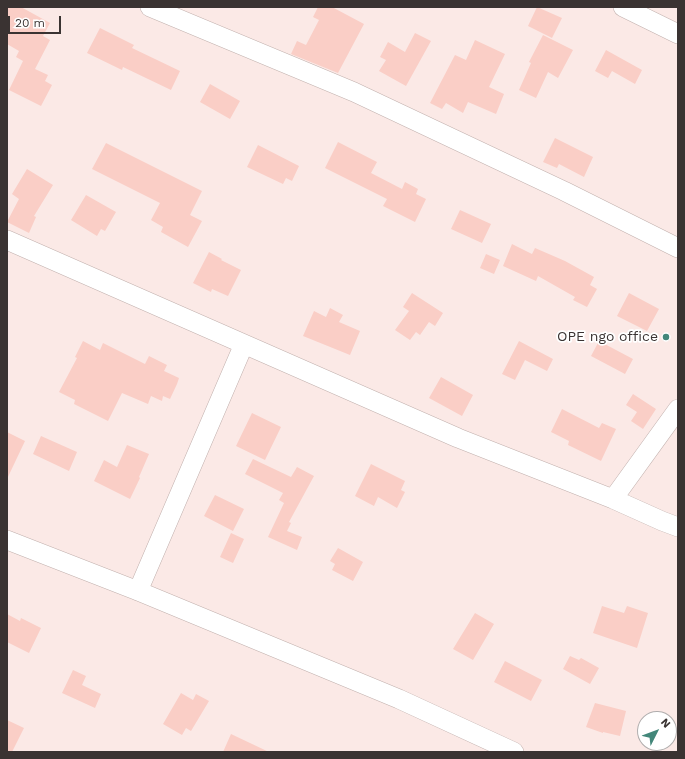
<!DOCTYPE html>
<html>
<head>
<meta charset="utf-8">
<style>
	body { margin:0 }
	#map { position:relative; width:685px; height:759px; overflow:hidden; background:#fbe9e6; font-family:"Work Sans",sans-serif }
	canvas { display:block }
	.frame { position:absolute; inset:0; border:8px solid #3a3332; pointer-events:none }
	.north { position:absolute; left:637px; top:711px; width:40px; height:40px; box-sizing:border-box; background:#fff; border:1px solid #b0adad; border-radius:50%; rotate:48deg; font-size:11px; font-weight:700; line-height:16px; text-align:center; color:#3a3332 }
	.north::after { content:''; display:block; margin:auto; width:14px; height:18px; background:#43877a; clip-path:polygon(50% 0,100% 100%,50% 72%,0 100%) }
	.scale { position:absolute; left:8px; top:16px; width:53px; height:18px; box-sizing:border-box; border:2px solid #3a3332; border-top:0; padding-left:5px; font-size:12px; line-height:14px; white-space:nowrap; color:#3a3332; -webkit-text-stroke:3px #fff; paint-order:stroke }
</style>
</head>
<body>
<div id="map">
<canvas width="685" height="759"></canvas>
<div class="frame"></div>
<div class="north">N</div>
<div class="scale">20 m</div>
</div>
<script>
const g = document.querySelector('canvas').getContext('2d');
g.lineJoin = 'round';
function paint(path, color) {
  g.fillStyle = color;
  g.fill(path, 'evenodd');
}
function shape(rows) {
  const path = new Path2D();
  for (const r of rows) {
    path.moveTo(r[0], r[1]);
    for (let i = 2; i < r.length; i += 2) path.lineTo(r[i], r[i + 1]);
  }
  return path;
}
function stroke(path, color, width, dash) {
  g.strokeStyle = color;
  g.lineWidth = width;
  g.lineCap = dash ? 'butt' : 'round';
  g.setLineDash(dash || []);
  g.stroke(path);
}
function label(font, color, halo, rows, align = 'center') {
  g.font = font + ' "Work Sans",sans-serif';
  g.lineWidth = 3.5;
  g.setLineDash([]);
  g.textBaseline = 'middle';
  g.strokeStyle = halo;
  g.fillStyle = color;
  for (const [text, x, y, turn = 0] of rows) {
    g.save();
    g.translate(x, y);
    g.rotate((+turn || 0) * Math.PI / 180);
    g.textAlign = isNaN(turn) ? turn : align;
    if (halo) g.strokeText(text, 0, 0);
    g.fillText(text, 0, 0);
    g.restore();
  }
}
paint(shape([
	[7,7,21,7,50,23,43,36,50,40,35,69,48,75,45,81,52,85,41,106,9,90,23,61,16,57,19,51,7,44],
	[318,7,332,7,364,24,338,73,291,54,297,41,306,45,319,20,313,17],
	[537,7,562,18,552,38,528,26],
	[100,28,134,45,132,48,180,71,171,90,123,67,122,70,87,53],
	[415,33,431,41,406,86,379,71,386,60,380,57,388,42,405,52],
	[543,35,573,50,558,78,548,72,536,98,519,90,531,63,529,62],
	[475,40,505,54,489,87,504,94,496,114,468,102,463,113,446,103,442,109,430,103,455,55,466,60],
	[606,50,642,70,635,84,612,71,608,78,595,71],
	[210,84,240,101,230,119,200,102],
	[555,138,593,157,584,177,559,164,557,168,543,162],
	[338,142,377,162,371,173,402,189,405,182,418,189,416,194,426,199,415,222,383,206,387,199,325,168],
	[106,143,202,191,190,215,202,221,188,247,161,232,163,227,151,220,160,203,92,169],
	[258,145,299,166,292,181,286,178,283,184,247,167],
	[27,169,53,185,34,216,36,217,29,233,7,222,19,199,12,194],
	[86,195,116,212,105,231,101,229,97,236,71,220],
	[460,210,491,224,482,243,451,229],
	[512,244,532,254,535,248,565,261,594,277,590,285,597,289,587,307,573,300,575,297,538,276,536,281,503,266],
	[209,252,222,259,221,260,241,270,228,296,212,289,211,292,193,283],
	[486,254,500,260,494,274,480,268],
	[412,293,443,313,435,326,429,322,420,335,416,332,410,340,395,330,409,311,403,307],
	[629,293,659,309,647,331,617,316],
	[330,308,343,315,339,322,360,331,350,355,303,336,314,311,326,317],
	[83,341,100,350,103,343,145,364,149,356,167,365,164,371,179,378,177,384,170,399,163,396,162,401,151,396,148,404,122,393,108,421,74,404,75,400,59,392,77,358,75,357],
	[519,341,553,359,547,371,525,360,515,380,502,374],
	[599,341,633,359,625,374,591,356],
	[441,377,473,395,462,416,429,398],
	[633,394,656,409,643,429,631,421,637,412,626,405],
	[562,409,599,428,602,423,616,429,601,461,568,445,569,441,551,432],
	[252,413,281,427,265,460,236,446],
	[7,432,25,441,7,479],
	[41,436,77,452,69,471,33,454],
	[127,445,149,454,139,477,140,478,130,499,94,481,104,460,117,467],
	[253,459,291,477,297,467,314,476,289,522,291,523,287,531,302,537,297,550,268,537,284,503,279,500,283,493,245,474],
	[371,464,405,481,401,490,405,492,397,508,378,497,374,506,355,496],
	[215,495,244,509,233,531,204,516],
	[231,533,244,539,233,563,220,557],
	[338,548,363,562,353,581,332,570,335,564,330,561],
	[602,606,624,613,627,606,648,613,637,648,593,633],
	[475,613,494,624,473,660,453,649],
	[7,614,20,621,21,618,41,628,29,653,7,642],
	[570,656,579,660,581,658,599,668,590,684,563,669],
	[505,661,542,680,531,701,494,682],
	[73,670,86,676,82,685,101,694,95,708,62,693],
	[181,693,193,700,196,694,209,701,191,731,186,728,182,735,163,724],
	[595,703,626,711,620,736,603,732,603,733,586,727],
	[7,720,24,728,12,752,7,752],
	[231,734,269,752,223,752]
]), '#facec6');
const street = shape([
	[150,7,354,92,564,191,678,248],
	[623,7,678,34],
	[7,240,458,438,613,499,662,521,678,527],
	[613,499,678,409],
	[7,540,138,591,399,699,514,752],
	[138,591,244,344]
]);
stroke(street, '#c1b0ad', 20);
stroke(street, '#fff', 19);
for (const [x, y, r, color] of [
	[666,337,4,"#43877a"]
]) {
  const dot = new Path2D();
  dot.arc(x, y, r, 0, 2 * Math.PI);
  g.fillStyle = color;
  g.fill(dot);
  stroke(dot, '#fff', 1.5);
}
label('14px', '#3a3332', '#fff', [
	["OPE ngo office",658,337]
], 'right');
</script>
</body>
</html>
